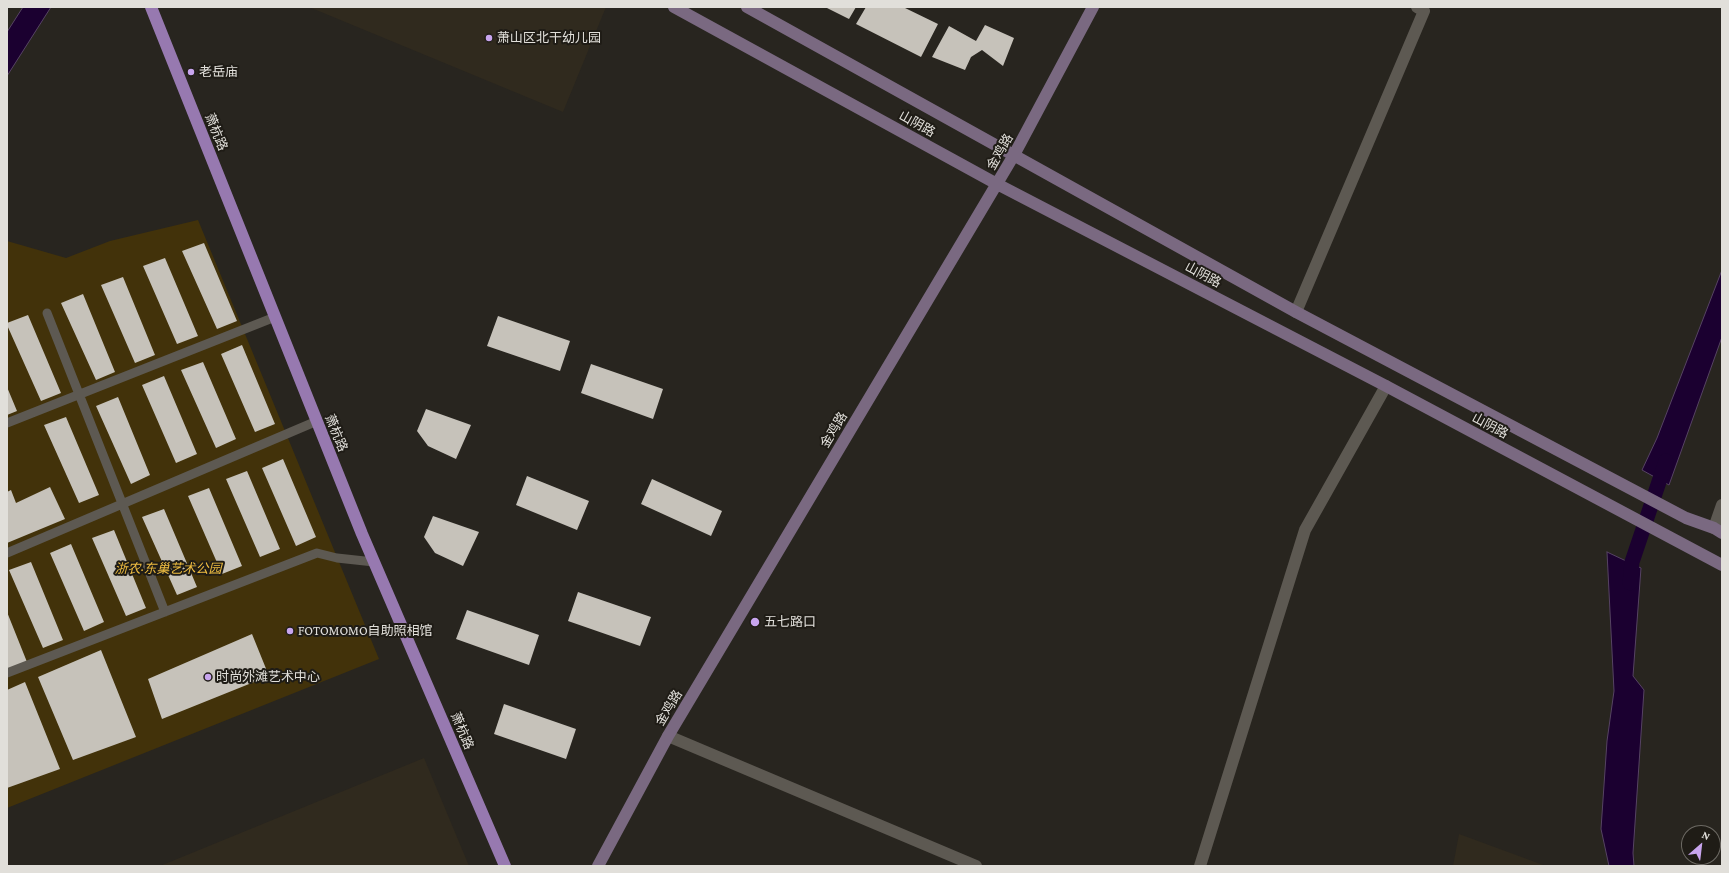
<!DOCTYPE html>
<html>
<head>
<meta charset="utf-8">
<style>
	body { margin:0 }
	#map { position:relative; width:1729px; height:873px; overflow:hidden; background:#28251f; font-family:"Crimson Pro",serif }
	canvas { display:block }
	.frame { position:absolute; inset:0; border:8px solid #e1dfda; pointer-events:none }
	.north { position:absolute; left:1681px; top:825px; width:40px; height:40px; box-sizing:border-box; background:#1f1c16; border:1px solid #6d6a64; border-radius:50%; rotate:28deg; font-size:11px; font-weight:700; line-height:16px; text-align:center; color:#e1dfda }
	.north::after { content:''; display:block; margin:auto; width:14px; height:18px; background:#c8a5ee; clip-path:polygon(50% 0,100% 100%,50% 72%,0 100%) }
</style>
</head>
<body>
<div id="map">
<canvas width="1729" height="873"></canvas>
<div class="frame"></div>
<div class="north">N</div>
</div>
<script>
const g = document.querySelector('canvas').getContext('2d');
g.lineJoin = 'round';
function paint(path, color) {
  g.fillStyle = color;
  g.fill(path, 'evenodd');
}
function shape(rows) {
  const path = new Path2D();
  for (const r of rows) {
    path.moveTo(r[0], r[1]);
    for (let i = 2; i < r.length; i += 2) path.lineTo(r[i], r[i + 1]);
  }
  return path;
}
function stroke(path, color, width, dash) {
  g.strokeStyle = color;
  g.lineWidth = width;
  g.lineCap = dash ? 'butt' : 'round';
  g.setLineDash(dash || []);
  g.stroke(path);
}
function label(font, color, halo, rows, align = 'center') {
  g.font = font + ' "Crimson Pro","Noto Sans SC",serif';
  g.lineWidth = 4;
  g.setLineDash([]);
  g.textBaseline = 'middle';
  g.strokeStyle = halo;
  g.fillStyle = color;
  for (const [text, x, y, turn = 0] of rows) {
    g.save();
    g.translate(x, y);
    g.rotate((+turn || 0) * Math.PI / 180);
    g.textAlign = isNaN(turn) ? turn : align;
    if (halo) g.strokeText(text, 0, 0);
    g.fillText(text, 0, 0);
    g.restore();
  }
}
paint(shape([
	[309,7,606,7,563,112],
	[424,758,469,866,160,866],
	[1459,834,1546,866,1453,866]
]), '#302a1e');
paint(shape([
	[198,220,379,659,7,808,7,241,66,258,110,241]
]), '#42320a');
const water = shape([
	[23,7,51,7,7,76,7,32,23,7],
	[1722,270,1722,337,1669,485,1642,470,1657,438,1722,270],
	[1607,552,1641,568,1633,676,1644,690,1633,853,1634,866,1609,866,1601,829,1607,741,1614,691,1607,552]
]);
paint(water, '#1b0030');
stroke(water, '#564363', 1);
stroke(shape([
	[1630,583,1632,562,1666,461]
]), '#1b0030', 15);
paint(shape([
	[825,7,856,7,849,19],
	[866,7,903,7,938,24,921,57,856,24],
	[985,25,1014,38,1003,66,982,50,971,57,965,70,932,57,949,26,976,41],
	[204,243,237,321,217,329,182,251],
	[165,258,198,336,177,344,143,266],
	[123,277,155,355,135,363,101,285],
	[83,294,115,372,96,380,61,303],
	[28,315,61,393,41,401,7,325,7,323],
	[498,316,570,341,560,371,487,346],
	[242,345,275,424,255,432,221,354],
	[203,362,236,439,216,448,181,370],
	[591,364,663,389,653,419,581,393],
	[164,376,197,454,176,463,142,385],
	[7,387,17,411,7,415],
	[118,397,150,475,131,484,96,406],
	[426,409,471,425,456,459,428,446,417,431],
	[66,417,99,495,79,503,44,425],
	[283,459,316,537,296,546,262,468],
	[247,471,280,549,260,557,226,479],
	[527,476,589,501,577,530,516,505],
	[652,479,722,511,711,536,641,504],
	[50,487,65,519,7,543,7,492,11,490,16,503],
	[209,488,242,566,222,574,188,496],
	[164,509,197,587,177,595,142,517],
	[433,516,479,532,463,566,435,553,424,537],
	[114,530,146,608,126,616,92,538],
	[71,544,104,622,84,631,50,553],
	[31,562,63,640,43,648,9,570],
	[578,592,651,617,640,646,568,621],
	[467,610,539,635,529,665,456,639],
	[7,612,27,662,7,669],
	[252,634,269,676,162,719,148,679],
	[101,650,136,737,73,760,38,677],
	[25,682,60,769,7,788,7,690],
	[504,704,576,729,566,759,494,734]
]), '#c6c2ba');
stroke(shape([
	[47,313,165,612],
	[7,423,275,317],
	[7,553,317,421],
	[7,673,317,553,337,558,374,562]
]), '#5d5952', 9);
stroke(shape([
	[1296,312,1424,11,1417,7],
	[1714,528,1722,505],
	[668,736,976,866],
	[1200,866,1305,530,1386,386]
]), '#5d5952', 12);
stroke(shape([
	[674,7,997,184,1386,386,1722,565],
	[747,7,1296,312,1686,518,1714,528,1722,533],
	[598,866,668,736,1014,155,1093,7]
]), '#7a6981', 12);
stroke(shape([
	[151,7,362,534,505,866]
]), '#9779b0', 12);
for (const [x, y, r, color] of [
	[489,38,4,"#c8a5ee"],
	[191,72,4,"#c8a5ee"],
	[755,622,5,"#c8a5ee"],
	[290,631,4,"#c8a5ee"],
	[208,677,4,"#c8a5ee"]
]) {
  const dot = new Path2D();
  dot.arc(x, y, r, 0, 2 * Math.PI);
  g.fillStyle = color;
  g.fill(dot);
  stroke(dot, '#1f1c16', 1.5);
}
label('13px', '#e1dfda', '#1f1c16', [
	["萧山区北干幼儿园",497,38],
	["老岳庙",199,72],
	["五七路口",764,622],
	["FOTOMOMO自助照相馆",298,631],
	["时尚外滩艺术中心",216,677]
], 'left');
label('13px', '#e1dfda', '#1f1c16', [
	["山阴路",917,124,29],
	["萧杭路",216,132,68],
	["金鸡路",1000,152,-60],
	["山阴路",1203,275,28],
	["山阴路",1490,426,28],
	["金鸡路",834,430,-59],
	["萧杭路",336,433,68],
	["金鸡路",669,708,-59],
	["萧杭路",462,731,67]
]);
label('italic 13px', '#efbd41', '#1f1c16', [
	["浙农·东巢艺术公园",168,569]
]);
</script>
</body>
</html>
